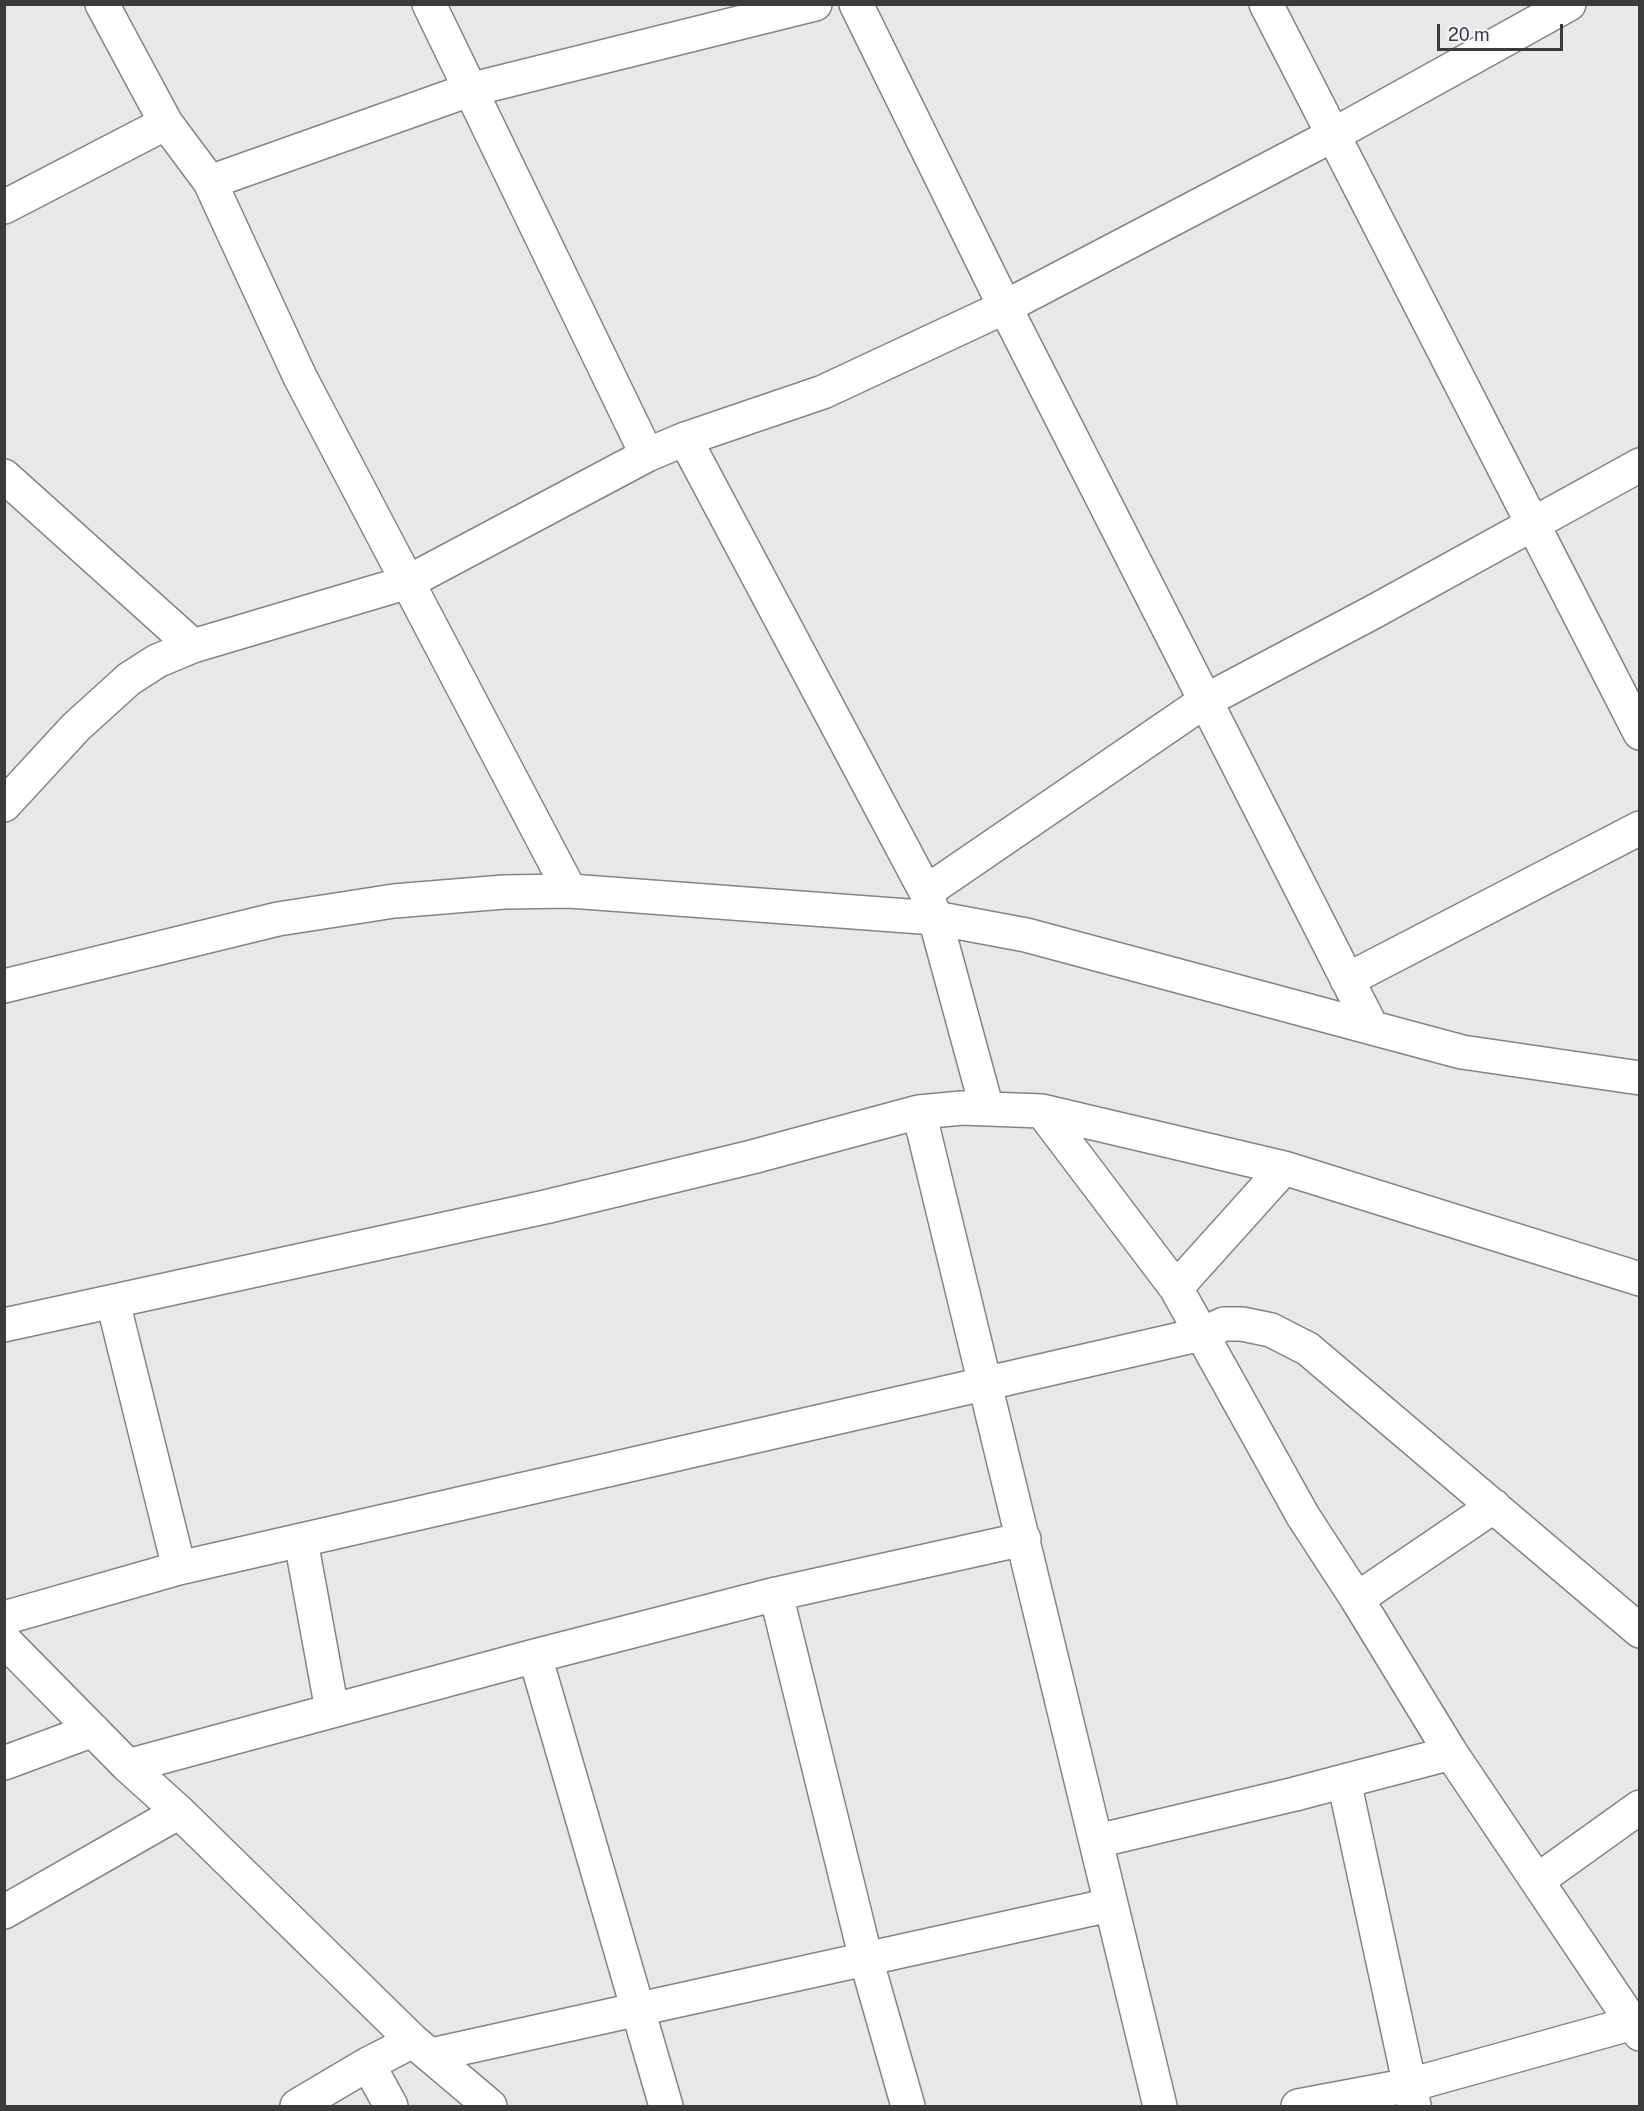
<!DOCTYPE html>
<html>
<head>
<meta charset="utf-8">
<style>
	body { margin:0 }
	#map { position:relative; width:1644px; height:2111px; overflow:hidden; background:#e9e7ea; font-family:"Public Sans",sans-serif }
	canvas { display:block }
	.frame { position:absolute; inset:0; border:6px solid #3b3a3c; pointer-events:none }
	.scale { position:absolute; left:1437px; top:24px; width:126px; height:27px; box-sizing:border-box; border:3px solid #3b3a3c; border-top:0; padding-left:8px; font-size:18px; line-height:21px; white-space:nowrap; color:#3b3a3c; -webkit-text-stroke:4px #f6f4f8; paint-order:stroke }
</style>
</head>
<body>
<div id="map">
<canvas width="1644" height="2111"></canvas>
<div class="frame"></div>
<div class="scale">20 m</div>
</div>
<script>
const g = document.querySelector('canvas').getContext('2d');
g.lineJoin = 'round';
function shape(rows) {
  const path = new Path2D();
  for (const r of rows) {
    path.moveTo(r[0], r[1]);
    for (let i = 2; i < r.length; i += 2) path.lineTo(r[i], r[i + 1]);
  }
  return path;
}
function stroke(path, color, width, dash) {
  g.strokeStyle = color;
  g.lineWidth = width;
  g.lineCap = dash ? 'butt' : 'round';
  g.setLineDash(dash || []);
  g.stroke(path);
}
const street = shape([
	[102,4,166,123,210,182,300,377,570,891],
	[429,4,647,455],
	[856,4,1005,307,1372,1028],
	[1266,4,1640,733],
	[210,182,469,90,815,4],
	[4,207,166,123],
	[685,439,926,892,935,918,987,1109],
	[4,476,193,646],
	[4,805,76,727,129,679,157,661,193,646,408,582,647,455,685,439,823,392,1005,307,1333,135,1569,4],
	[926,892,1205,701,1375,611,1640,465],
	[1347,980,1640,828],
	[4,986,278,919,394,901,504,892,570,891,935,918,1026,935,1462,1052,1640,1078],
	[1042,1111,1176,1288,1303,1516,1357,1599,1451,1753,1640,2034],
	[919,1112,1160,2106],
	[1176,1288,1284,1168],
	[113,1302,179,1568],
	[4,1325,545,1207,752,1157,919,1112,962,1108,1042,1111,1284,1168,1640,1279],
	[301,1541,332,1710],
	[776,1594,866,1959,908,2106],
	[1357,1599,1494,1506],
	[4,1618,179,1568,1202,1334,1224,1324,1242,1324,1271,1330,1308,1349,1640,1631],
	[4,1640,128,1766,179,1812,413,2041,490,2106],
	[535,1656,666,2106],
	[4,1763,93,1730],
	[128,1766,535,1656,776,1594,1024,1539],
	[1344,1781,1414,2105],
	[1097,1841,1295,1794,1451,1753],
	[1538,1880,1640,1807],
	[4,1912,179,1812],
	[431,2055,1110,1905],
	[368,2064,391,2106],
	[297,2106,368,2064,413,2041],
	[1298,2106,1410,2085,1633,2023]
]);
stroke(street, '#868387', 36);
stroke(street, '#fff', 33);
</script>
</body>
</html>
